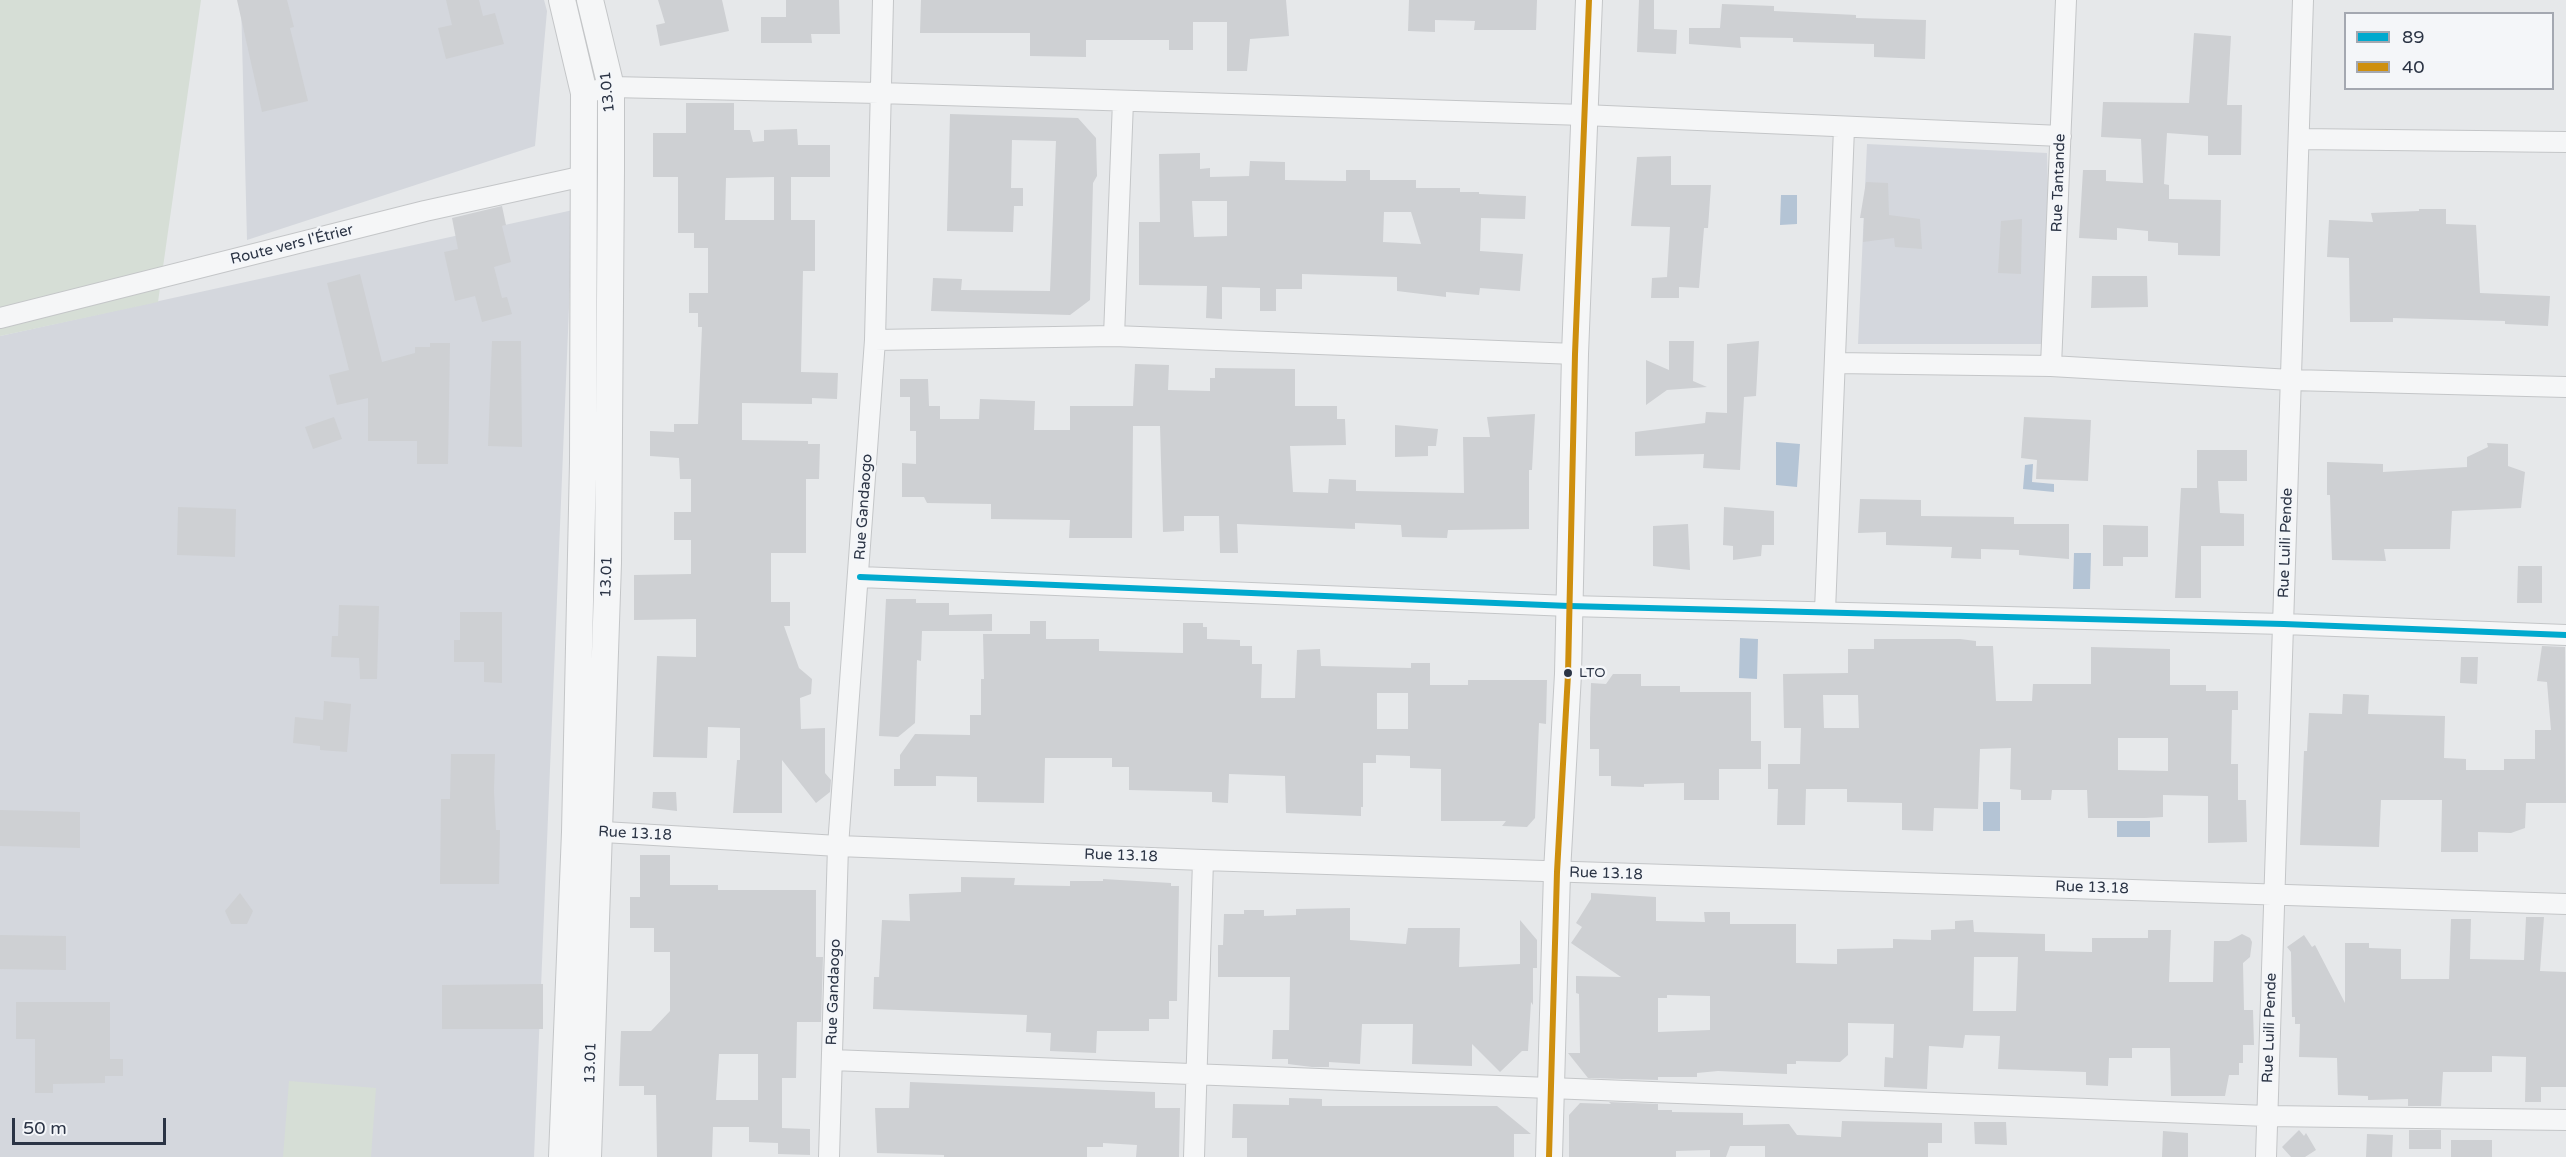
<!DOCTYPE html>
<html>
<head>
<meta charset="utf-8">
<style>
	body { margin:0 }
	#map { position:relative; width:2566px; height:1157px; overflow:hidden; background:#e6e8ea; font-family:"Varela Round",sans-serif }
	canvas { display:block }
	.legend { position:absolute; left:2344px; top:12px; width:210px; height:78px; box-sizing:border-box; background:#f4f6f9; border:2px solid #a4a8b1; margin:0; padding:8px 10px; list-style:none; font-size:18px; color:#2b3445 }
	.legend li { display:flex; align-items:center; gap:12px; height:30px }
	.legend b { width:30px; border:2px solid #a4a8b1 }
	.scale { position:absolute; left:12px; top:1118px; width:154px; height:27px; box-sizing:border-box; border:3px solid #2b3445; border-top:0; padding-left:8px; font-size:18px; line-height:21px; white-space:nowrap; color:#2b3445; -webkit-text-stroke:4px #f4f6f9; paint-order:stroke }
</style>
</head>
<body>
<div id="map">
<canvas width="2566" height="1157"></canvas>
<ul class="legend">
<li><b style="height:8px;background:#00a9ce"></b>89</li>
<li><b style="height:8px;background:#ce8f0e"></b>40</li>
</ul>
<div class="scale">50 m</div>
</div>
<script>
const g = document.querySelector('canvas').getContext('2d');
g.lineJoin = 'round';
function paint(path, color) {
  g.fillStyle = color;
  g.fill(path, 'evenodd');
}
function shape(rows) {
  const path = new Path2D();
  for (const r of rows) {
    path.moveTo(r[0], r[1]);
    for (let i = 2; i < r.length; i += 2) path.lineTo(r[i], r[i + 1]);
  }
  return path;
}
function stroke(path, color, width, dash) {
  g.strokeStyle = color;
  g.lineWidth = width;
  g.lineCap = dash ? 'butt' : 'round';
  g.setLineDash(dash || []);
  g.stroke(path);
}
function label(font, color, halo, rows, align = 'center') {
  g.font = font + ' "Varela Round",sans-serif';
  g.lineWidth = 5;
  g.setLineDash([]);
  g.textBaseline = 'middle';
  g.strokeStyle = halo;
  g.fillStyle = color;
  for (const [text, x, y, turn = 0] of rows) {
    g.save();
    g.translate(x, y);
    g.rotate((+turn || 0) * Math.PI / 180);
    g.textAlign = isNaN(turn) ? turn : align;
    if (halo) g.strokeText(text, 0, 0);
    g.fillText(text, 0, 0);
    g.restore();
  }
}
paint(shape([
	[241,0,544,0,547,11,535,146,247,240],
	[1867,144,2047,153,2052,344,1858,344],
	[573,210,534,1157,0,1157,0,336]
]), '#d4d7dd');
paint(shape([
	[0,0,201,0,158,302,0,336],
	[289,1081,376,1088,371,1157,283,1157]
]), '#d6ded6');
paint(shape([
	[1781,195,1797,195,1797,224,1780,225],
	[1776,442,1800,444,1797,487,1776,485],
	[2033,464,2032,482,2054,484,2054,492,2023,489,2025,465],
	[2074,553,2091,553,2090,589,2073,589],
	[1740,638,1758,639,1757,679,1739,678],
	[1983,802,2000,802,2000,831,1983,831],
	[2117,821,2150,821,2150,837,2117,837]
]), '#b4c4d5');
paint(shape([
	[237,0,287,0,294,27,290,28,308,101,262,112],
	[446,0,479,0,483,16,495,13,504,44,446,59,438,28,452,25],
	[658,0,722,0,729,31,660,46,656,25,665,23],
	[786,0,839,0,840,34,811,34,812,43,761,43,761,17,786,17],
	[921,0,1286,0,1289,36,1250,39,1247,71,1227,71,1227,22,1193,22,1193,50,1169,50,1169,40,1086,40,1086,57,1030,56,1030,33,920,33],
	[1409,0,1537,0,1536,30,1474,30,1475,21,1435,20,1435,32,1408,31],
	[1639,0,1654,0,1654,29,1677,30,1676,54,1637,52],
	[1722,4,1774,6,1774,11,1856,15,1856,18,1926,20,1925,59,1874,57,1874,44,1793,42,1793,38,1740,37,1741,48,1689,44,1689,28,1720,28],
	[2194,33,2231,36,2227,105,2242,105,2241,155,2208,155,2208,136,2167,133,2164,184,2169,185,2169,199,2221,200,2220,256,2178,255,2178,243,2148,241,2148,231,2117,228,2117,240,2079,238,2083,170,2106,170,2106,181,2143,183,2141,139,2101,137,2103,102,2189,103],
	[686,103,734,103,734,130,750,130,753,142,764,141,764,130,797,129,798,145,830,145,830,177,791,177,791,220,815,220,815,271,803,271,801,372,838,373,837,399,812,398,812,404,742,403,742,440,808,441,808,444,820,444,819,479,806,479,806,553,771,553,771,602,790,602,790,626,784,626,799,668,812,679,811,694,800,698,801,729,825,728,825,773,831,780,830,792,816,803,782,760,782,813,733,813,737,760,740,760,740,728,708,727,707,758,653,757,657,656,696,657,696,619,634,620,634,575,691,574,691,540,674,540,674,512,691,512,691,479,680,479,679,458,650,456,650,431,674,432,674,424,698,424,702,327,698,327,698,313,689,313,689,293,708,293,708,248,694,248,694,233,678,233,678,177,653,177,653,133,686,133],
	[774,177,774,220,725,220,726,178],
	[950,114,1078,118,1096,138,1097,176,1093,183,1090,300,1070,315,931,311,933,278,962,279,961,290,1050,291,1056,141,1012,140,1011,188,1023,188,1023,206,1014,206,1013,232,947,231],
	[1200,153,1200,169,1210,168,1210,177,1249,176,1250,161,1285,162,1285,180,1346,181,1346,170,1370,170,1370,180,1416,180,1416,188,1460,188,1460,192,1479,192,1479,194,1526,196,1525,219,1481,218,1480,251,1523,254,1520,291,1480,288,1479,295,1446,292,1446,297,1397,291,1397,277,1302,274,1302,289,1276,289,1276,311,1260,311,1260,288,1222,287,1222,319,1206,318,1207,286,1139,285,1139,222,1160,222,1159,154],
	[1192,201,1227,201,1227,236,1194,237],
	[1384,212,1411,212,1421,244,1383,242],
	[1671,156,1671,185,1711,185,1708,228,1704,228,1699,288,1679,287,1679,298,1651,298,1652,278,1667,277,1670,227,1631,226,1637,157],
	[1866,182,1888,183,1889,215,1920,219,1922,249,1895,247,1894,238,1863,242,1864,218,1860,218],
	[502,206,506,225,502,226,511,262,494,267,502,298,507,297,512,314,482,322,475,296,455,301,444,252,458,249,452,218],
	[2419,209,2446,209,2446,224,2476,225,2480,293,2550,296,2548,326,2505,324,2505,321,2393,318,2393,322,2350,322,2349,258,2327,257,2329,220,2373,222,2371,213,2419,211],
	[2022,219,2021,274,1998,273,2001,221],
	[360,274,382,362,415,353,415,347,430,347,430,343,450,343,448,464,417,464,417,441,368,441,368,398,337,405,329,375,349,370,327,283],
	[2092,276,2147,276,2148,307,2091,308],
	[492,341,521,341,522,447,488,446],
	[1669,341,1694,341,1693,381,1707,387,1667,390,1646,405,1646,360,1669,370],
	[1759,341,1756,396,1744,397,1740,470,1703,468,1704,454,1635,456,1635,432,1705,423,1706,412,1727,413,1727,344],
	[1135,364,1169,365,1168,390,1210,391,1210,378,1215,378,1215,368,1295,369,1295,406,1337,406,1337,419,1345,419,1346,445,1290,446,1293,492,1328,493,1329,479,1356,480,1356,491,1464,493,1463,437,1490,437,1487,417,1535,414,1532,470,1529,470,1529,529,1448,530,1447,538,1402,537,1401,525,1355,523,1355,529,1237,524,1238,553,1220,553,1219,516,1184,516,1184,531,1163,532,1160,426,1133,426,1132,538,1069,538,1070,520,991,519,991,504,927,503,924,497,902,497,902,463,916,464,916,431,910,431,910,397,900,397,900,379,928,379,929,406,940,406,940,419,979,419,980,399,1035,401,1034,430,1070,430,1070,406,1133,406],
	[334,417,342,439,313,449,305,427],
	[2024,417,2091,420,2088,481,2036,479,2037,460,2021,458],
	[1395,425,1438,429,1436,446,1428,446,1428,456,1395,457],
	[2487,443,2508,444,2508,466,2525,472,2521,508,2452,511,2450,549,2384,549,2386,561,2332,560,2330,495,2327,495,2327,462,2383,464,2383,472,2467,467,2467,457,2488,447],
	[2197,450,2247,450,2247,481,2218,481,2220,513,2244,514,2244,546,2201,546,2201,598,2175,598,2181,488,2197,488],
	[1860,499,1921,500,1921,516,2014,517,2014,524,2069,524,2069,559,2019,555,2019,550,1981,549,1981,559,1951,558,1952,547,1886,545,1886,532,1858,533],
	[178,507,236,509,235,557,177,555],
	[1724,507,1774,511,1774,545,1762,545,1761,556,1733,560,1733,546,1723,545],
	[1688,524,1690,570,1653,566,1653,526],
	[2103,525,2148,526,2148,557,2123,557,2123,566,2103,566],
	[2518,566,2542,566,2542,603,2517,603],
	[886,599,916,599,916,603,949,603,949,615,992,614,992,631,922,631,921,661,917,660,915,723,898,737,879,736],
	[339,605,379,606,377,679,360,679,359,658,331,657,332,636,338,636],
	[460,612,502,612,502,683,484,682,484,662,454,662,454,640,460,640],
	[1030,621,1046,621,1046,639,1099,639,1099,651,1183,653,1183,623,1203,623,1203,627,1207,627,1207,639,1240,640,1240,646,1252,646,1252,664,1262,664,1261,698,1295,698,1297,650,1320,649,1321,666,1411,668,1411,663,1430,663,1430,685,1468,685,1468,680,1547,680,1546,724,1539,723,1535,818,1527,827,1502,826,1506,821,1441,821,1441,769,1410,768,1410,756,1376,755,1376,763,1363,763,1363,807,1361,807,1361,816,1286,813,1285,776,1229,774,1228,803,1212,802,1212,792,1129,790,1129,767,1112,767,1112,758,1045,758,1044,803,977,802,977,777,936,776,936,786,894,786,894,769,900,769,900,755,915,734,970,735,970,715,981,715,981,679,984,679,983,634,1030,634],
	[1377,693,1408,693,1408,729,1377,729],
	[1874,639,1960,639,1976,641,1976,646,1993,646,1996,701,2032,701,2033,684,2091,684,2091,647,2170,649,2170,685,2206,685,2206,691,2238,691,2238,710,2232,710,2231,764,2238,764,2238,800,2246,800,2247,842,2208,843,2208,796,2163,795,2163,817,2145,818,2088,818,2087,790,2052,790,2051,800,2021,800,2021,790,2010,789,2011,748,1980,749,1978,809,1934,808,1933,831,1902,830,1902,803,1847,802,1847,789,1806,789,1805,825,1777,825,1778,789,1768,789,1768,764,1800,764,1801,728,1784,728,1783,674,1848,673,1848,649,1874,649],
	[1823,695,1858,695,1859,728,1824,728],
	[2118,738,2168,738,2168,771,2118,770],
	[2542,646,2565,647,2566,803,2526,803,2525,828,2511,833,2478,832,2478,852,2441,852,2442,800,2381,800,2379,847,2300,845,2304,751,2307,751,2309,713,2342,714,2343,694,2369,695,2368,714,2445,716,2444,758,2466,759,2466,770,2504,770,2504,759,2535,759,2535,730,2551,730,2547,682,2537,681],
	[2461,657,2478,657,2477,684,2460,683],
	[1613,674,1641,674,1641,686,1680,686,1680,692,1751,692,1751,741,1761,741,1761,769,1719,769,1719,800,1684,800,1684,783,1644,784,1644,787,1611,786,1611,776,1599,776,1599,749,1590,749,1590,718,1591,683,1606,684],
	[324,701,351,704,347,752,320,750,320,746,293,743,295,717,323,720],
	[451,754,495,754,494,791,496,830,500,830,499,884,440,884,441,799,450,799],
	[653,792,676,792,677,811,652,808],
	[0,810,80,812,80,848,0,846],
	[640,855,670,855,670,885,718,885,718,890,816,890,816,957,823,957,821,1022,797,1022,796,1078,782,1078,782,1128,810,1129,810,1155,778,1154,778,1143,749,1142,749,1127,713,1127,712,1157,657,1157,656,1095,644,1095,644,1086,619,1086,621,1031,651,1031,670,1011,670,952,654,952,654,928,630,928,630,897,640,897],
	[719,1054,758,1054,758,1100,716,1100],
	[961,877,1015,878,1014,885,1070,886,1070,881,1103,881,1103,879,1171,883,1171,886,1179,886,1177,1001,1169,1001,1169,1019,1149,1019,1149,1031,1097,1031,1096,1053,1050,1051,1051,1033,1026,1032,1027,1015,873,1009,874,977,879,977,882,920,910,921,909,894,961,892],
	[240,893,253,911,247,924,231,924,225,911],
	[1591,893,1656,897,1656,921,1705,922,1704,912,1730,912,1730,924,1796,924,1796,963,1837,964,1837,949,1893,948,1893,939,1931,940,1931,930,1955,929,1955,921,1973,920,1974,932,2045,934,2045,951,2092,952,2092,938,2148,938,2148,930,2171,930,2169,982,2213,982,2214,941,2229,941,2242,934,2250,938,2252,942,2250,957,2243,963,2244,1010,2253,1010,2254,1045,2243,1045,2243,1063,2239,1063,2239,1075,2229,1075,2225,1096,2171,1096,2170,1048,2132,1048,2132,1058,2109,1058,2108,1086,2086,1085,2086,1072,1998,1069,2000,1036,1965,1035,1963,1048,1929,1046,1927,1089,1884,1087,1885,1057,1893,1058,1894,1024,1848,1023,1848,1055,1840,1062,1796,1061,1796,1064,1787,1064,1787,1074,1718,1071,1697,1073,1697,1077,1658,1077,1658,1080,1588,1078,1568,1053,1580,1053,1579,994,1576,993,1576,976,1621,977,1571,943,1582,927,1576,923,1591,899],
	[1974,957,2018,957,2016,1011,1973,1011],
	[1667,995,1710,996,1710,1030,1658,1032,1658,998,1667,998],
	[1350,908,1350,940,1406,944,1408,928,1460,928,1459,967,1520,964,1520,920,1537,940,1537,968,1533,968,1533,1005,1531,1002,1528,1051,1522,1051,1500,1072,1472,1044,1472,1066,1412,1064,1413,1024,1362,1024,1360,1064,1329,1062,1329,1067,1312,1067,1288,1064,1288,1059,1272,1059,1273,1030,1289,1030,1290,977,1218,977,1218,945,1223,945,1224,914,1244,914,1244,910,1264,910,1264,916,1296,915,1296,909],
	[2526,917,2544,917,2540,971,2566,972,2566,1087,2541,1087,2541,1102,2525,1102,2526,1057,2492,1056,2492,1072,2443,1072,2441,1106,2408,1106,2408,1099,2368,1100,2368,1096,2338,1095,2337,1058,2299,1057,2300,1024,2295,1024,2295,1017,2292,1017,2291,952,2287,947,2304,935,2312,947,2315,945,2345,1003,2345,943,2369,943,2369,948,2401,949,2401,979,2449,979,2451,919,2471,919,2470,959,2524,960],
	[0,935,66,936,66,970,0,969],
	[543,984,543,1029,442,1029,442,985],
	[16,1002,110,1002,110,1059,123,1059,123,1076,105,1076,105,1083,53,1084,53,1093,35,1093,35,1039,16,1039],
	[910,1082,1155,1092,1155,1108,1180,1108,1179,1157,1136,1157,1137,1145,1103,1143,1103,1147,1087,1147,1087,1157,944,1157,944,1155,877,1153,875,1108,909,1108],
	[1289,1098,1322,1099,1322,1106,1497,1106,1531,1134,1514,1134,1514,1157,1247,1157,1247,1138,1232,1138,1233,1104,1289,1105],
	[1609,1102,1658,1104,1658,1110,1672,1110,1672,1112,1743,1113,1743,1125,1789,1124,1797,1135,1841,1137,1842,1121,1942,1123,1942,1143,1928,1143,1928,1157,1765,1157,1765,1146,1730,1146,1726,1157,1710,1157,1710,1150,1676,1151,1676,1157,1569,1157,1569,1115,1580,1103,1611,1104],
	[1974,1122,2006,1122,2007,1145,1975,1144],
	[2299,1130,2304,1136,2306,1133,2316,1150,2305,1157,2291,1157,2282,1147],
	[2409,1130,2441,1130,2441,1149,2409,1149],
	[2163,1131,2188,1133,2188,1157,2162,1157],
	[2367,1134,2393,1135,2392,1157,2366,1157],
	[2451,1140,2492,1140,2492,1157,2451,1157]
]), '#ced0d3');
const minor = shape([
	[584,93,611,87,879,93,1584,115,2061,136],
	[2299,139,2566,142],
	[0,318,425,211,584,176],
	[1114,336,1123,101],
	[875,340,1114,336,1575,354],
	[1835,363,2051,366,2291,380,2566,387],
	[2051,366,2066,0],
	[860,577,1569,606,2284,624,2566,635],
	[1825,611,1844,128],
	[587,831,838,846,1203,860,2566,904],
	[832,1060,2267,1116,2566,1120],
	[829,1157,838,846,875,340,883,0],
	[1194,1157,1203,860],
	[2266,1157,2303,0]
]);
const tertiary = shape([
	[562,0,584,93,583,462,575,832,562,1157],
	[588,1157,608,563,611,170,611,87,590,0],
	[1549,1157,1557,872,1568,674,1575,354,1589,0]
]);
stroke(minor, '#c4c6c8', 22);
stroke(tertiary, '#c4c6c8', 28);
stroke(minor, '#f5f6f7', 20);
stroke(tertiary, '#f5f6f7', 26);
stroke(shape([
	[860,577,1569,606,2284,624,2566,635]
]), '#00a9ce', 6);
stroke(shape([
	[1549,1157,1557,872,1568,674,1575,354,1589,0]
]), '#ce8f0e', 6);
for (const [x, y, r, color] of [
	[1568,673,5,"#2b3445"]
]) {
  const dot = new Path2D();
  dot.arc(x, y, r, 0, 2 * Math.PI);
  g.fillStyle = color;
  g.fill(dot);
  stroke(dot, '#f4f6f9', 2);
}
label('14px', '#2b3445', '#f4f6f9', [
	["LTO",1579,673]
], 'left');
label('15px', '#2b3445', '#f4f6f9', [
	["13.01",608,92,-96],
	["Rue Tantande",2059,183,-88],
	["Route vers l'Étrier",292,245,-14],
	["Rue Gandaogo",864,507,-86],
	["Rue Luili Pende",2286,543,-88],
	["13.01",607,577,-88],
	["Rue 13.18",635,834,3],
	["Rue 13.18",1121,856,2],
	["Rue 13.18",1606,874,2],
	["Rue 13.18",2092,888,2],
	["Rue Gandaogo",834,992,-88],
	["Rue Luili Pende",2270,1028,-88],
	["13.01",591,1063,-88]
]);
</script>
</body>
</html>
